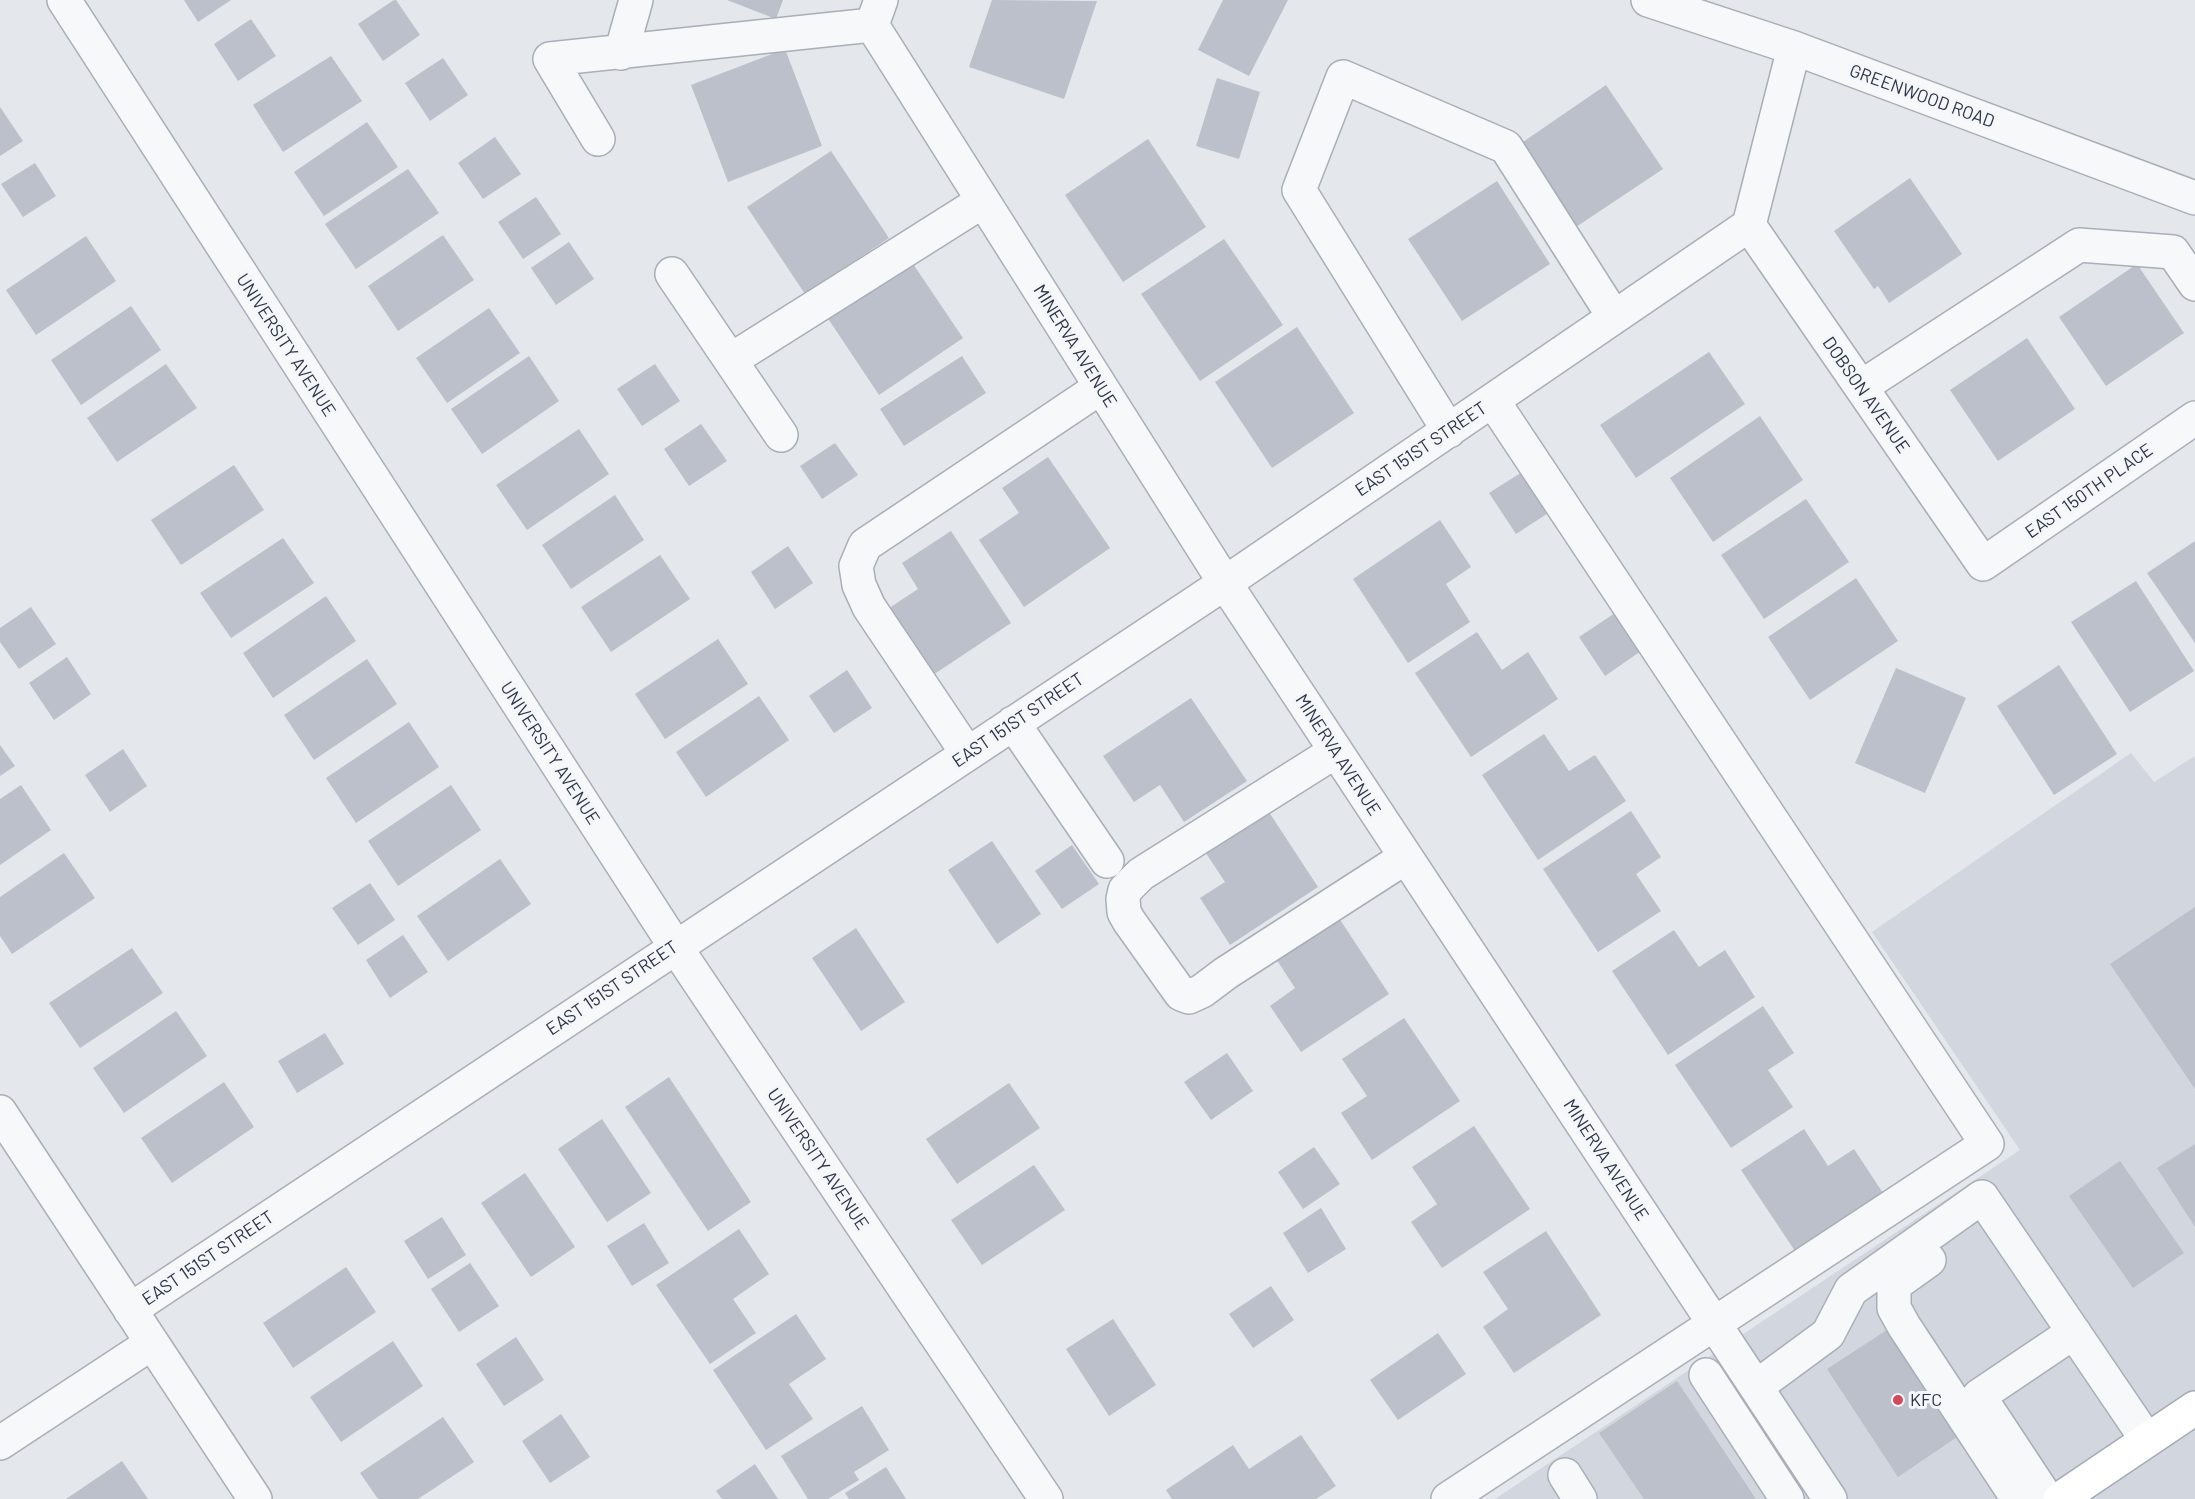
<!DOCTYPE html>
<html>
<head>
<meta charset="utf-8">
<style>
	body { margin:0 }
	canvas { display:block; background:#e4e7ec }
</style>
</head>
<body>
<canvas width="2195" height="1499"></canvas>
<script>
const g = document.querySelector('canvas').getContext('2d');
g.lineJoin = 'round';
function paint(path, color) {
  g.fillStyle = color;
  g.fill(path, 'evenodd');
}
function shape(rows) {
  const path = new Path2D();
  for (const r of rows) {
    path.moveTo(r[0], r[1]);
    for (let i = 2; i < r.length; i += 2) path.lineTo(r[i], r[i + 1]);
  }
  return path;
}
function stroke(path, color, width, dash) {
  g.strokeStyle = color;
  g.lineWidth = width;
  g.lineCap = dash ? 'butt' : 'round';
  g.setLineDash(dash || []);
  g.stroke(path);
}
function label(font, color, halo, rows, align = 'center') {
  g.font = font + ' Barlow,sans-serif';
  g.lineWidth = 6;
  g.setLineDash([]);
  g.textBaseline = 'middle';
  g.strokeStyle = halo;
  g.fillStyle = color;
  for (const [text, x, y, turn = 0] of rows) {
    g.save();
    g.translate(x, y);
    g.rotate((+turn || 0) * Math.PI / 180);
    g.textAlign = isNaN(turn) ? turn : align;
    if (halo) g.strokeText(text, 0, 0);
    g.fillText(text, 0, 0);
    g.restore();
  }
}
paint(shape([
	[2131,753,2154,782,2195,756,2195,1499,1495,1499,2020,1150,1872,932]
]), '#d2d6de');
paint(shape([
	[184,0,231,0,198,22],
	[394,0,396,0,420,35,383,61,358,24],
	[727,0,783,0,776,19],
	[992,0,1097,1,1064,99,969,67],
	[1223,0,1288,0,1249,76,1198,50],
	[251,19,276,56,238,81,214,44],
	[785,49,822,146,728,182,691,85],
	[331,56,362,101,283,152,253,105],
	[443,58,468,95,430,121,405,83],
	[1217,78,1260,92,1239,159,1196,146],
	[1606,85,1663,169,1576,227,1520,144],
	[0,107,23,141,0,156],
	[367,122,398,167,324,216,294,172],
	[495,137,521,174,483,199,458,163],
	[1148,139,1206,227,1123,282,1065,195],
	[831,151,889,238,805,294,747,207],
	[35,163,56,196,23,217,1,184],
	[408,169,439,213,356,269,325,224],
	[1910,178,1962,254,1889,303,1878,286,1874,289,1834,231],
	[1497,181,1550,264,1462,321,1408,239],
	[536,197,561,234,523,259,498,222],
	[443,235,474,280,398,331,368,286],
	[86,236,116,281,36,335,6,290],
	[1224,239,1283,325,1200,381,1141,294],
	[569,242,594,279,556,305,531,268],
	[905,252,963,338,879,395,821,308],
	[2137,264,2184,333,2106,386,2059,317],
	[131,306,161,350,81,405,51,360],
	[489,308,520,353,447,403,416,358],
	[1297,327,1354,413,1272,468,1215,382],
	[2027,338,2075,409,1998,461,1950,390],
	[1709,352,1745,404,1636,478,1600,425],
	[529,356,559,401,482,454,451,409],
	[962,356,986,393,904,446,880,409],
	[166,364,197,408,117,462,87,418],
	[655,364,680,401,642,426,617,389],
	[1760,416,1803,480,1713,542,1670,478],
	[701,424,727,461,689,486,664,449],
	[579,429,609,474,527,530,496,485],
	[835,443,858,475,822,499,800,466],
	[1048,457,1110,548,1024,607,979,540,1019,513,1002,488],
	[234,465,264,510,181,565,151,520],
	[1530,467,1556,508,1516,534,1489,493],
	[615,495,644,540,571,589,542,545],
	[1806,499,1849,562,1764,619,1721,555],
	[1440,520,1471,567,1446,584,1470,622,1408,663,1353,579],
	[951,531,1011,623,927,679,883,612,918,589,902,563],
	[283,538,314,583,231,638,200,593],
	[2195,541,2195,643,2147,573],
	[788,546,813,583,775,609,751,572],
	[660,555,690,599,611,652,581,607],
	[1856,578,1898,641,1810,700,1768,637],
	[2136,581,2194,671,2130,712,2071,622],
	[326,596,356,641,273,698,243,653],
	[31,607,56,644,19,669,0,642,0,628],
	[1615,613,1641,651,1605,676,1579,637],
	[1477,632,1502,670,1528,652,1558,699,1471,757,1415,673],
	[718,639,748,684,665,739,635,694],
	[67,657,91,694,54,720,29,683],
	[367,659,397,704,314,760,284,715],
	[2059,665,2117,754,2054,795,1997,706],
	[1896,668,1966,698,1925,793,1855,763],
	[847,670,872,708,834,733,809,696],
	[759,696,789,740,706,797,676,752],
	[1191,698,1247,781,1184,822,1160,785,1134,802,1103,756],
	[409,722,439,767,356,823,326,778],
	[1544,734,1569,771,1595,755,1626,801,1538,860,1482,775],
	[0,745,15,766,0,776],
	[123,749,147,786,110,812,85,775],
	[21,785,51,830,0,865,0,799],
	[451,785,481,830,398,886,368,841],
	[1263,803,1318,887,1230,945,1200,898,1225,882,1200,844],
	[1631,811,1661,857,1636,874,1661,911,1598,952,1543,869],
	[992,841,1041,914,997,944,948,870],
	[1072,845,1099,884,1062,909,1035,871],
	[64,853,95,898,12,954,0,936,0,897],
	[500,859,531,904,448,961,417,916],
	[370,883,395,920,358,945,332,908],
	[2195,907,2195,1089,2110,964],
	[1333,909,1389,994,1301,1052,1270,1006,1295,988,1271,951],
	[856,928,905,1002,861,1031,812,958],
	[1674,930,1699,967,1725,950,1755,997,1668,1055,1612,971],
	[403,935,428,972,390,998,366,960],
	[132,948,163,993,80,1048,49,1003],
	[1763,1006,1794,1053,1768,1070,1793,1107,1731,1148,1675,1065],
	[176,1011,207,1056,124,1113,93,1068],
	[1404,1018,1460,1101,1372,1160,1341,1113,1367,1096,1342,1059],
	[325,1033,344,1064,297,1093,278,1061],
	[1227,1053,1253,1091,1211,1120,1184,1082],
	[669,1077,751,1202,708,1231,625,1107],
	[224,1082,254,1127,172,1183,141,1138],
	[1009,1083,1040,1128,957,1184,926,1139],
	[602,1119,651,1193,607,1222,558,1149],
	[1474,1126,1530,1209,1442,1268,1411,1222,1437,1204,1412,1167],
	[1804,1129,1828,1166,1854,1149,1885,1196,1797,1254,1741,1170],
	[2195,1144,2195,1227,2157,1168],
	[1314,1147,1340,1184,1303,1209,1278,1172],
	[2120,1161,2184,1253,2133,1288,2069,1196],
	[1034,1165,1065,1210,982,1265,951,1220],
	[525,1173,575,1247,531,1277,481,1203],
	[1321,1208,1346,1249,1308,1273,1283,1233],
	[442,1217,466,1255,428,1279,404,1241],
	[644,1223,669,1263,632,1286,607,1246],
	[739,1229,769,1274,733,1299,756,1333,710,1364,656,1285],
	[1546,1231,1601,1315,1514,1373,1483,1327,1508,1309,1483,1272],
	[470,1263,499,1306,459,1332,431,1289],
	[346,1267,376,1312,293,1368,263,1323],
	[1271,1286,1294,1320,1253,1348,1229,1314],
	[796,1314,826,1359,789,1384,813,1419,766,1450,713,1370],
	[1113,1319,1156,1385,1109,1416,1066,1349],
	[1887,1330,1924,1387,1946,1373,1938,1407,1957,1437,1898,1477,1827,1369],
	[1438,1333,1466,1374,1398,1420,1370,1380],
	[516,1337,544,1380,504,1406,476,1364],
	[393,1341,423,1386,341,1442,310,1397],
	[1677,1381,1756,1499,1644,1499,1599,1433],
	[862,1406,889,1450,854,1472,859,1480,828,1499,808,1499,781,1456],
	[561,1414,590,1457,550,1483,522,1441],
	[443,1417,474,1462,418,1499,378,1499,360,1473],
	[1301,1435,1336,1486,1316,1499,1172,1499,1166,1490,1233,1445,1249,1469],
	[122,1461,148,1499,66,1499],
	[755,1464,778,1499,722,1499,716,1491],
	[886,1467,906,1499,849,1499,845,1493]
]), '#bbc0ca');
const minor = shape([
	[64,0,675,946,1046,1499],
	[881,0,872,25,1101,387,1225,583,1830,1499],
	[1648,0,1794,48,2195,198],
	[621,53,636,0],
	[598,139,550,59,872,25],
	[1749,225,1983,564,2195,418],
	[672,274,781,435],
	[731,360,983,201],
	[1861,387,2079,245,2173,252,2195,284],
	[1449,431,1299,190,1343,77,1506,147,1614,317],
	[1013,723,1107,861],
	[1336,751,1141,874,1125,890,1123,899,1124,912,1129,921,1181,994,1189,997,1202,991,1226,973,1406,857],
	[967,753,869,607,859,585,856,566,865,545,1101,387],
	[0,1112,255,1499],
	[1929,1260,1894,1285,1894,1308,1904,1326,2018,1499],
	[130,1310,1225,583,1749,225,1794,48],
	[1706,1375,1787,1499],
	[1756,1387,1828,1334,1851,1290,1982,1197,2147,1440],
	[0,1443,152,1343],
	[1565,1475,1580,1499],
	[1448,1499,1987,1144,1493,401],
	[2047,1499,1979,1396,2074,1332]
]);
const major = shape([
	[2060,1499,2195,1408]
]);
stroke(minor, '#a9aeb7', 36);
stroke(major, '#a3abb8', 36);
stroke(minor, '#f7f8fa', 33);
stroke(major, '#fff', 33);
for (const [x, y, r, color] of [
	[1898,1400,6,"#d1495b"]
]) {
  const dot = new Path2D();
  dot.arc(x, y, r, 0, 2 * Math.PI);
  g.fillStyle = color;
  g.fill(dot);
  stroke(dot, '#f4f6f9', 2);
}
label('18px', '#2b3445', '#f4f6f9', [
	["GREENWOOD ROAD",1922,96,20],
	["UNIVERSITY AVENUE",286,345,57],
	["MINERVA AVENUE",1075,346,58],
	["DOBSON AVENUE",1866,395,55],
	["EAST 151ST STREET",1421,449,-34],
	["EAST 150TH PLACE",2089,491,-35],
	["EAST 151ST STREET",1018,720,-34],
	["UNIVERSITY AVENUE",550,753,57],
	["MINERVA AVENUE",1338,755,57],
	["EAST 151ST STREET",612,988,-34],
	["UNIVERSITY AVENUE",818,1159,56],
	["MINERVA AVENUE",1606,1160,57],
	["EAST 151ST STREET",208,1258,-34]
]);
label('18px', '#2b3445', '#f4f6f9', [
	["KFC",1910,1400]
], 'left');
</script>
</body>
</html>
